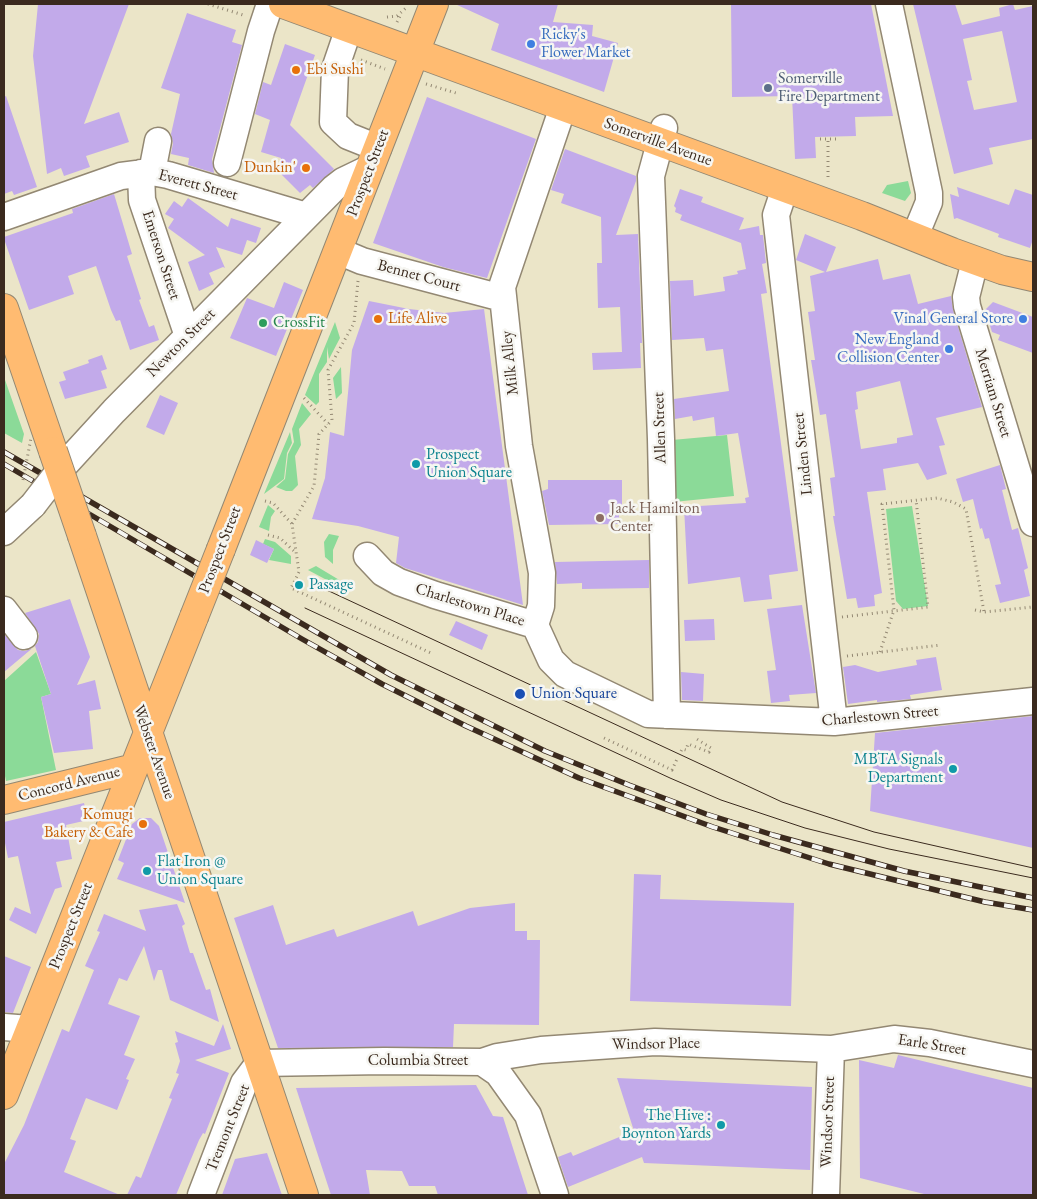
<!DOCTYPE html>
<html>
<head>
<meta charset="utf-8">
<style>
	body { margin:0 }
	#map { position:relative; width:1037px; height:1199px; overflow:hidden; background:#ebe5c8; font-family:"EB Garamond",serif }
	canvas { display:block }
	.frame { position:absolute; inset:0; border:5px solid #3b2a1e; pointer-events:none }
</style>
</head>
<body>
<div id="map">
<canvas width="1037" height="1199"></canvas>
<div class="frame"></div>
</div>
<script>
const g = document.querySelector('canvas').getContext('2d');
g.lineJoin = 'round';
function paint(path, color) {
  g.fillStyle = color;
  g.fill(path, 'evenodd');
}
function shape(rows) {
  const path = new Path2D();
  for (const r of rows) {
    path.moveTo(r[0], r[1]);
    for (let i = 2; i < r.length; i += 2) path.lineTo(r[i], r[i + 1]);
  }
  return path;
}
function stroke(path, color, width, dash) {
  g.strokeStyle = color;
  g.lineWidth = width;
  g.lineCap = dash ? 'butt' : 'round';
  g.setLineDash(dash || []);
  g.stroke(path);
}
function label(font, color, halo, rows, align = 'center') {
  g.font = font + ' "EB Garamond",serif';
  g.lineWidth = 5;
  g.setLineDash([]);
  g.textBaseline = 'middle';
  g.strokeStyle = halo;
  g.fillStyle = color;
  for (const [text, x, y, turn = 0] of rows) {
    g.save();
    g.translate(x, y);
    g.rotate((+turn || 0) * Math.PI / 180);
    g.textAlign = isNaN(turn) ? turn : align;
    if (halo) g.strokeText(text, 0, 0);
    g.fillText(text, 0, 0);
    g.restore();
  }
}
paint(shape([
	[908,181,911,193,905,201,882,193,887,185],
	[335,322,340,338,329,359,327,347,327,362,319,374,319,402,316,405,305,395],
	[341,367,342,393,336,399,333,378],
	[4,377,24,434,22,443,4,433],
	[302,403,311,414,299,429,301,445,295,456,298,485,292,491,286,491,276,487,285,479,288,454,294,442,292,429],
	[290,432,292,443,287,453,284,479,264,494],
	[727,435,734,496,673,502,672,440],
	[268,505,275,511,271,517,269,531,259,527],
	[912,506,928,606,903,609,896,601,886,509],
	[329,534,339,536,333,550,333,564,325,557,324,542],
	[265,539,275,542,291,556,291,564,269,560,274,549,263,544],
	[316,566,341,581,338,586,308,570],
	[36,652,51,694,41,697,56,770,6,781,4,771,4,681]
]), '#8bda98');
paint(shape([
	[38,4,129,4,84,124,119,112,129,142,86,156,90,167,64,176,61,168,47,174,33,56],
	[455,4,558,4,553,22,593,25,592,36,618,43,604,92,491,50,499,24],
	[731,4,871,4,893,116,855,117,856,136,815,137,816,158,795,159,792,96,732,97],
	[913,4,955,4,962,25,1000,16,999,8,1013,4,1015,10,1033,6,1033,139,989,148,993,164,954,174],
	[1002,31,1017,102,974,110,967,81,972,80,963,39],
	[187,13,236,30,232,42,242,45,212,159,214,173,188,165,189,158,171,154,173,143,171,134,180,94,161,88],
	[285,44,315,55,290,125,334,169,313,188,310,185,300,193,279,172,281,158,261,152,270,120,255,114,263,82,271,85],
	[6,96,37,187,14,195,12,191,4,194,4,97],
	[427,97,536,139,487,278,443,267,373,243],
	[565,149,636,176,636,181,616,235,638,234,642,343,640,343,641,368,593,370,592,353,622,352,620,307,598,308,597,263,602,263,601,217,561,203,564,194,551,190],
	[957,187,1009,205,1015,189,1033,195,1033,239,1030,248,998,237,999,234,957,218,954,219,950,194,959,197],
	[680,189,703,197,701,202,744,218,739,230,759,226,760,235,763,235,766,263,762,264,767,293,761,294,798,571,769,575,772,599,744,602,740,577,688,584,684,507,746,503,745,498,749,497,738,433,716,436,714,417,693,421,692,416,675,419,674,399,729,391,723,349,706,351,704,338,672,340,670,281,693,280,694,296,725,291,723,277,738,274,737,271,746,269,741,243,680,220,682,215,675,212,676,208,674,206],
	[114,194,132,254,127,256,141,299,139,300,149,327,154,325,159,340,130,350,120,320,116,321,111,310,96,266,68,276,74,294,29,310,4,239,4,237,73,213,72,209],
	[188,198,228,227,231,218,261,228,256,243,247,240,242,255,216,247,225,268,223,267,209,273,214,284,199,291,188,262,205,255,168,228,174,219,165,214,174,201,182,207],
	[805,234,836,247,826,272,878,259,883,280,910,274,918,304,951,296,953,310,982,407,936,418,945,445,939,446,947,474,927,480,918,463,883,469,886,490,867,492,882,593,874,595,875,606,858,608,856,598,847,599,833,516,835,516,830,478,835,477,826,414,820,415,811,360,815,360,808,312,815,311,810,276,825,272,796,260],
	[900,381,913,435,897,438,897,443,861,449,855,410,858,409,856,392],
	[284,282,303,290,276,356,230,338,247,298,274,308],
	[369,301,409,309,444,313,484,309,523,605,405,568,396,563,399,537,358,526,312,519,325,478,330,432,344,436,352,350],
	[993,302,1033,317,1033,353,998,340,1000,335,992,332,985,310],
	[102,355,107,369,101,371,107,388,65,399,59,382,66,380,63,372,89,363,88,360],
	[160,395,178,403,164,435,146,427],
	[1000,465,1006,489,1002,490,1012,530,1018,528,1028,568,1024,570,1030,596,1000,603,995,585,1001,584,989,538,985,539,982,528,980,529,973,499,963,502,956,479],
	[548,480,622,480,622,507,619,507,619,524,549,525,542,491,548,489],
	[256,540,274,549,267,563,250,555],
	[649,560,649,588,582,589,582,583,557,584,555,562],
	[70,599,90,657,77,685,95,680,101,709,89,711,93,749,54,753,41,697,51,694,35,646,4,672,4,634,18,650,25,651,33,648,38,642,39,634,25,613],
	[802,605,816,693,789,695,790,701,771,703,767,671,776,670,767,609],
	[714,619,715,640,685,641,684,620],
	[456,621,488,635,482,650,449,635],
	[936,657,942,690,910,695,911,699,877,702,877,700,848,704,843,667,855,665,878,672,917,665,916,660],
	[681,672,704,674,703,701,682,700],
	[1033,716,1033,848,870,811,875,733],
	[84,803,88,820,66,825,72,859,56,862,62,887,55,889,36,934,9,920,15,907,31,914,18,856,8,858,4,838,4,822],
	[140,818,151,818,159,826,185,903,117,879,124,863,118,860,132,824],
	[634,874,661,875,660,899,794,903,791,1006,630,1001],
	[515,903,515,931,527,931,527,940,540,940,539,1025,454,1024,453,1047,278,1048,234,918,273,905,286,945,334,929,337,937,413,911,418,926,470,908],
	[177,904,185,924,182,926,190,953,193,953,206,990,210,989,219,1022,170,1000,162,970,158,970,154,981,144,946,127,981,119,978,108,1004,140,1016,124,1055,135,1059,126,1079,129,1080,117,1110,86,1098,70,1139,76,1141,64,1172,120,1195,4,1195,4,1164,24,1125,62,1029,69,1032,94,970,85,966,100,932,97,931,104,914,146,931,139,910],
	[4,956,31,967,13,1013,4,1012],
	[223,1024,231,1049,195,1060,229,1073,205,1134,203,1133,199,1140,176,1195,127,1195,136,1176,141,1178,172,1099,169,1098,179,1074,176,1073,180,1061,175,1043,178,1042,175,1031,214,1046],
	[898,1055,1033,1088,1033,1195,928,1195,860,1178,859,1060,894,1068],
	[617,1078,812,1087,810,1170,644,1163,642,1157,568,1187,558,1157,571,1152,573,1156,634,1131],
	[476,1085,493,1116,503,1117,528,1195,438,1195,435,1186,409,1186,402,1171,366,1170,370,1195,331,1195,296,1088],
	[267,1153,282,1195,222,1195,235,1159]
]), '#c2aaea');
const minor = shape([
	[889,4,929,193,929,202,915,236],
	[349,28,335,69,333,122,348,136,378,148],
	[664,128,651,176,661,439,667,715],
	[227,163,261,31,270,4],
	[152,172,158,141],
	[141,173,142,200,188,336],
	[785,188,776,215,834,722],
	[4,217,121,176,152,172,168,175,306,216],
	[338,251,362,261,502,298],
	[975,261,966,297,967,306,1033,523],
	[60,470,114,411,334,188,343,181,370,168],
	[4,532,33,505],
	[367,556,383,573,399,582,435,595,535,625,551,660,565,674,648,714,834,722,1033,701],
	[4,610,24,636],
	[535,625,541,606,542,573,519,446,502,287,563,107],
	[4,1027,30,1029],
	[482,1062,497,1057,541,1050,655,1042,831,1049,894,1039,930,1043,1033,1064],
	[201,1195,244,1083,259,1063,384,1061,482,1062,498,1073,528,1115,555,1195],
	[826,1195,831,1049]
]);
const major = shape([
	[283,4,862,216,952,252,1002,270,1033,277],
	[4,308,53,451],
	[82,536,304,1195],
	[221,549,434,4],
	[4,800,134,768],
	[4,1095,194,617]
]);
stroke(minor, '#938873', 29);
stroke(major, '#938873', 30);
stroke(shape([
	[208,4,243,15],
	[387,17,397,16,407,7],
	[397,22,401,14],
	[361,60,385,69],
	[426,84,456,93],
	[820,139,837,139,837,137],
	[828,177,828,139],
	[358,281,354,323,328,370,332,420,319,434,314,486,292,524,299,572,291,588,433,654],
	[304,398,328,424],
	[265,501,273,503,292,524],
	[268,535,280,538,296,553],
	[975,610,984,612,1033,607],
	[842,617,928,607,916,500],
	[880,652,894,610,882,504,937,498,953,502,966,509,984,612],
	[847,656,941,645],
	[604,738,672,770,677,759],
	[681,751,682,749,686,750,688,744,709,752,711,748,695,738],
	[858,1195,858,1192]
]), '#938873', 3, [1, 4]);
stroke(minor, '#fff', 26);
stroke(major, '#ffbb71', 28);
stroke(shape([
	[316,585,782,802,874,832,1033,868],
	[305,608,670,778,721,800,805,828,889,849,1033,878]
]), '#3b2a1e', 1);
const rail = shape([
	[4,452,391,675,545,751,629,785,706,814,773,835,904,871,1033,898],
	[4,464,302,639,382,684,466,726,579,778,713,827,829,864,985,902,1033,910]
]);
stroke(rail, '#3b2a1e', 5.5);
stroke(rail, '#f6f6f2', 4, [11]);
const minorBridge = shape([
	[33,505,60,470]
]);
const majorBridge = shape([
	[53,451,82,536],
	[194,617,221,549]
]);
stroke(minorBridge, '#938873', 29, []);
stroke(majorBridge, '#938873', 30, []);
stroke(shape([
	[23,480,31,438]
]), '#938873', 3, [1, 4]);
stroke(minorBridge, '#fff', 26);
stroke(majorBridge, '#ffbb71', 28);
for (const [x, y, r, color] of [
	[531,44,5,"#3f7fe0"],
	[296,70,5,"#e8710a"],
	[768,88,5,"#5c6f8a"],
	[306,168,5,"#e8710a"],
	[378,319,5,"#e8710a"],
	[1023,319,5,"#3f7fe0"],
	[263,323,5,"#2e9e5b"],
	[949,349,5,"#3f7fe0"],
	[416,464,5,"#0f9aa8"],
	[600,518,5,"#8d6e63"],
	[299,585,5,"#0f9aa8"],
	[520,694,6,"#1a4fb4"],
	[953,769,5,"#0f9aa8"],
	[143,824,5,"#e8710a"],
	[147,871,5,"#0f9aa8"],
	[721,1125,5,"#0f9aa8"]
]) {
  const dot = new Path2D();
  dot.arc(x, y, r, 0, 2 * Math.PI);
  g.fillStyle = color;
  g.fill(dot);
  stroke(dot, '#f6f6f2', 2);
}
label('16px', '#366cbe', '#f6f6f2', [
	["Ricky's",541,35,"left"],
	["Flower Market",541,53,"left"],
	["Vinal General Store",1013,319],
	["New England",939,340],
	["Collision Center",939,358]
], 'right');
label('16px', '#c56008', '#f6f6f2', [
	["Ebi Sushi",306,70],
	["Dunkin'",296,168,"right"],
	["Life Alive",388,319],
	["Komugi",133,815,"right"],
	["Bakery & Cafe",133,833,"right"]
], 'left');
label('16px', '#4e5e75', '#f6f6f2', [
	["Somerville",778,79],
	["Fire Department",778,97]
], 'left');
label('16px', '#3b2a1e', '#f6f6f2', [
	["Somerville Avenue",658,142,20],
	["Prospect Street",368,173,-69],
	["Everett Street",198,185,15],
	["Emerson Street",161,255,72],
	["Bennet Court",419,276,15],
	["Newton Street",181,343,-45],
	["Milk Alley",510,363,-96],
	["Merriam Street",993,393,73],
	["Allen Street",660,428,-92],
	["Linden Street",803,454,-96],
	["Prospect Street",220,550,-69],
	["Charlestown Place",470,605,17],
	["Charlestown Street",880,716,-5],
	["Webster Avenue",154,752,71],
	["Concord Avenue",69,784,-14],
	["Prospect Street",71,926,-68],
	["Windsor Place",656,1044,-1],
	["Earle Street",932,1045,9],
	["Columbia Street",418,1061],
	["Windsor Street",828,1122,-88],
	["Tremont Street",228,1128,-68]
]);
label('16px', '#27864d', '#f6f6f2', [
	["CrossFit",273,323]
], 'left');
label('16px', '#0d838f', '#f6f6f2', [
	["Prospect",426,455],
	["Union Square",426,473],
	["Passage",309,585],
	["MBTA Signals",943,760,"right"],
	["Department",943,778,"right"],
	["Flat Iron @",157,862],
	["Union Square",157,880],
	["The Hive :",711,1116,"right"],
	["Boynton Yards",711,1134,"right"]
], 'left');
label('16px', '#785e54', '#f6f6f2', [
	["Jack Hamilton",610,509],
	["Center",610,527]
], 'left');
label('16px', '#164399', '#f6f6f2', [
	["Union Square",531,694]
], 'left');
</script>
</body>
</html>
